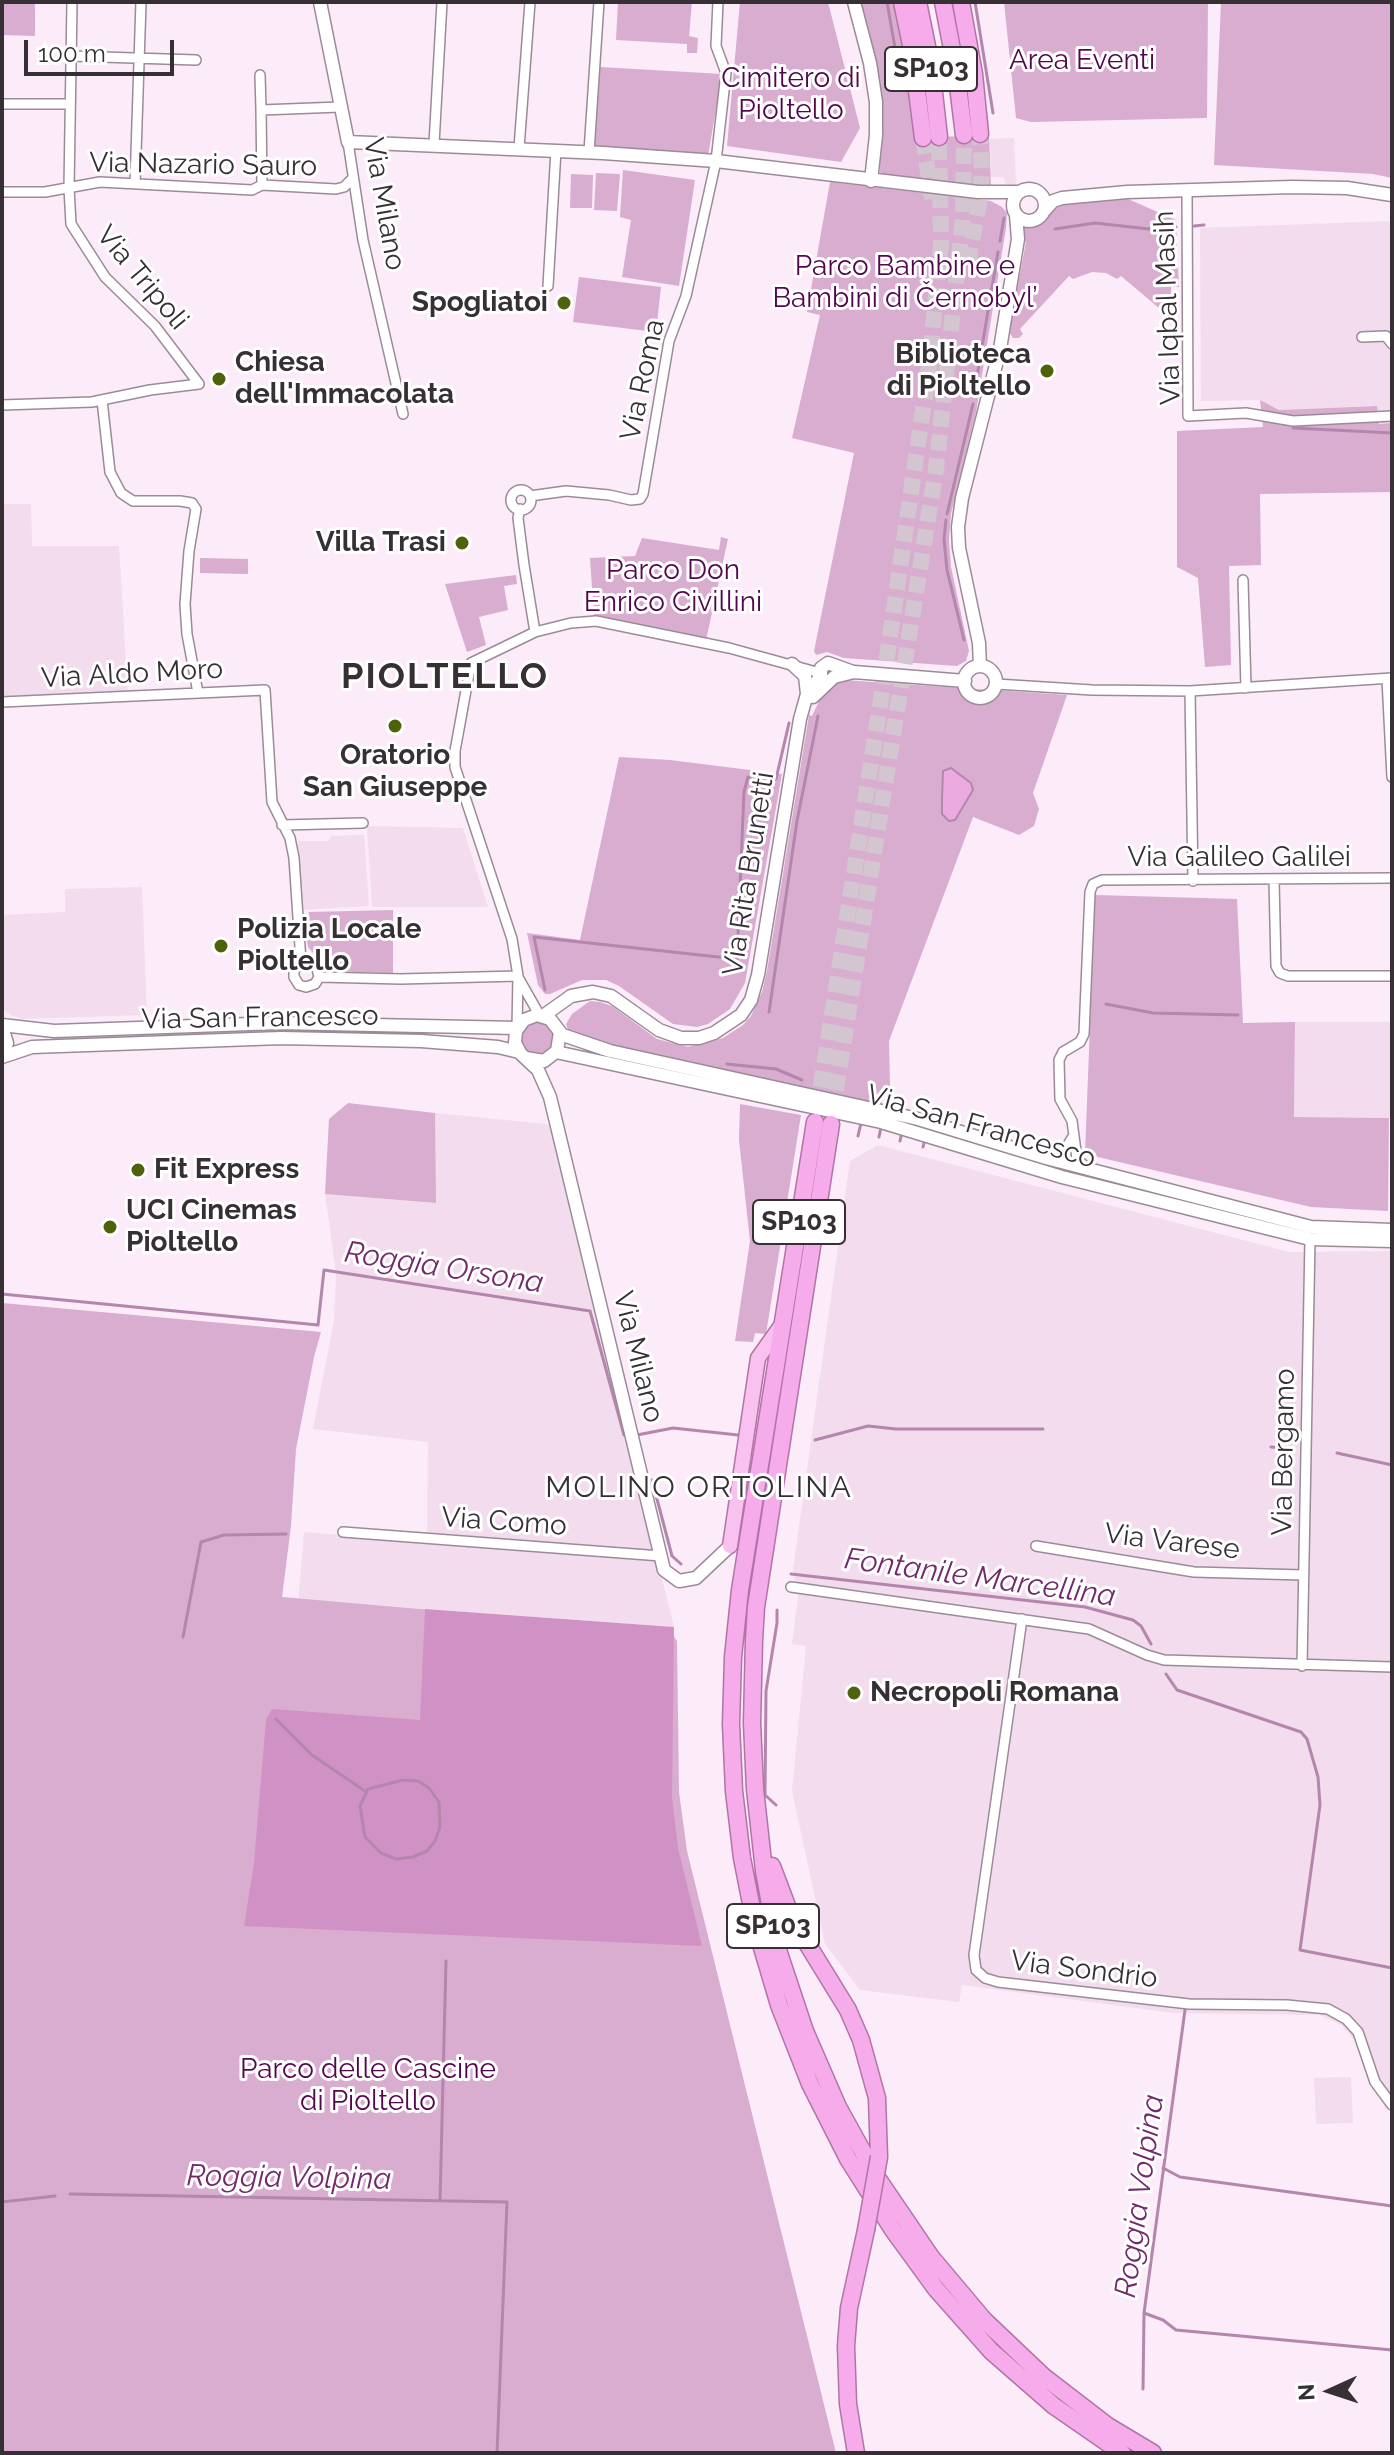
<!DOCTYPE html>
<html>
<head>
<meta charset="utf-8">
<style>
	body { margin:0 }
	#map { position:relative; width:1394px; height:2455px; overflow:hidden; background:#fcebf8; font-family:Raleway,sans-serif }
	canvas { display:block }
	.frame { position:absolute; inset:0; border:4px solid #363035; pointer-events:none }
	.north { position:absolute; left:1290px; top:2351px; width:80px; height:80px; -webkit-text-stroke:6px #fff; paint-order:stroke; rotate:267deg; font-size:22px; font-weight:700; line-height:32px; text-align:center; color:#363035 }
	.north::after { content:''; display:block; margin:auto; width:28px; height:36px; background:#363035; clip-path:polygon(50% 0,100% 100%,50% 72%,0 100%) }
	.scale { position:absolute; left:24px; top:40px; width:150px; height:36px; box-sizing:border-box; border:4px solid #363035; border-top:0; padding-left:10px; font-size:24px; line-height:28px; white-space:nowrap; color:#363035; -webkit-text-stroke:6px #fff; paint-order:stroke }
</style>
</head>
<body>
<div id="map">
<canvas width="1394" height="2455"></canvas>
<div class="frame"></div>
<div class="north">N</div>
<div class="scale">100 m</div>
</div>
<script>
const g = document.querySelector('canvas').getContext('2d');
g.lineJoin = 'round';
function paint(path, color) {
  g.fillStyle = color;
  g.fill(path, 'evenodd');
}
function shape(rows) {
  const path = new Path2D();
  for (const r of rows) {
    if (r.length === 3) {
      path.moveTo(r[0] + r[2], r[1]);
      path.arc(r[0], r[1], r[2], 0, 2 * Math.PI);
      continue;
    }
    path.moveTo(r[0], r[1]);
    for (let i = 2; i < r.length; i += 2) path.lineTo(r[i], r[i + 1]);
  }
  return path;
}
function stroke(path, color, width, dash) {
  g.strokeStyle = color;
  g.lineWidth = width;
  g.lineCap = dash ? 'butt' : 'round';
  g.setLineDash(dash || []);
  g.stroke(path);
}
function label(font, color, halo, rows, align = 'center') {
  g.font = font + ' Raleway,sans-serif';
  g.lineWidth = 6;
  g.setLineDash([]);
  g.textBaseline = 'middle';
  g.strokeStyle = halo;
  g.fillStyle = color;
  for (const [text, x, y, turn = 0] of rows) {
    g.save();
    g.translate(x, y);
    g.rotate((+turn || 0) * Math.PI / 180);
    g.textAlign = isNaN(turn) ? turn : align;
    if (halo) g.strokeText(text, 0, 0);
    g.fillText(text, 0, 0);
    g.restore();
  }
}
paint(shape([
	[1014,138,1016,185,1007,186,1003,177,991,177,990,139],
	[1392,221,1392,423,1379,424,1376,406,1279,410,1260,400,1201,401,1200,228],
	[2,504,31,504,32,546,119,546,128,696,2,702],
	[367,826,463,828,488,907,372,907],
	[364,835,369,906,301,910,298,841,328,841,331,836],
	[142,887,147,1015,22,1019,11,1015,2,1008,2,915,65,912,65,889],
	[1295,1022,1392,1022,1392,1118,1294,1117],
	[435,1113,546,1124,551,1127,674,1627,426,1609,420,1720,296,1631,304,1532,427,1542,428,1442,313,1429,334,1320,336,1273,325,1194,435,1203],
	[878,1145,1289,1252,1392,1251,1392,2112,1386,2109,1367,2078,1356,2042,1340,2024,1320,2015,1174,2013,962,1985,959,2002,860,1990,825,1944,792,1791,806,1646,792,1644,798,1597,793,1570,850,1161],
	[1351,2077,1353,2123,1316,2124,1314,2078]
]), '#f3dcee');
paint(shape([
	[2,2,44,2,35,2,35,36,2,35],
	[618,2,692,2,689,36,698,38,697,53,687,53,687,44,616,40],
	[740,2,828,2,860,128,841,162,727,146],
	[858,2,895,2,912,109,914,139,989,134,991,186,883,175,880,172,880,143],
	[1004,2,1208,2,1207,118,1031,122,1016,118],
	[1221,2,1392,3,1392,178,1373,174,1214,165],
	[600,67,722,74,708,156,594,149],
	[623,170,695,180,679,286,622,277,631,220,620,217],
	[596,173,620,174,617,211,594,210],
	[571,174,593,175,592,208,570,208],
	[830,182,991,201,1002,207,1007,213,1006,228,976,412,951,514,949,540,951,567,969,651,966,661,957,666,844,658,827,652,816,655,814,651,854,453,792,438,820,315,807,312],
	[1128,199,1176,220,1177,248,1173,249,1174,266,1178,267,1179,287,1171,287,1172,319,1121,276,1117,279,1106,273,1092,272,1073,279,1069,276,1020,329,1023,334,1019,338,1013,338,1009,332,1026,242,1022,239,1024,228,1043,218,1049,208,1070,200],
	[579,277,661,287,656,332,573,322],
	[1260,400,1279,410,1377,406,1379,424,1392,423,1392,492,1260,494,1261,565,1229,566,1231,665,1205,667,1198,578,1177,567,1177,431,1263,427],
	[721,537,728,539,706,640,594,617,590,558,635,556,642,538,719,550],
	[200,558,248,559,248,574,200,573],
	[516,575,517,584,504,586,508,610,479,617,486,645,467,652,445,584],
	[843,680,1067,695,1033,793,1039,809,1034,826,1019,835,973,817,889,1041,890,1086,874,1106,606,1047,568,1030,566,1024,572,1014,590,1001,600,1002,612,1006,657,1039,688,1047,723,1038,743,1025,751,1016,762,992,767,971,809,715,812,716,821,697,834,683],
	[619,757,670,760,782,774,745,983,730,1009,708,1024,697,1027,673,1024,619,986,606,980,582,980,550,994,545,994,538,985,527,933,580,940],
	[1095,895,1237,899,1243,1023,1295,1022,1294,1117,1389,1118,1388,1211,1311,1207,1085,1154],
	[393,910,393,973,328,971,308,947,306,934,309,912],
	[537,1038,16],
	[348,1103,435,1113,436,1203,325,1194,329,1119],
	[740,1104,801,1115,766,1334,755,1333,753,1342,735,1341,750,1241,739,1140],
	[2,1303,321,1332,314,1357,296,1449,291,1526,282,1597,670,1631,677,1641,679,1792,687,1851,836,2453,2,2453]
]), '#d9add0');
paint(shape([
	[425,1609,674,1627,672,1797,678,1848,702,1946,244,1926,254,1863,266,1720,272,1709,420,1720]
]), '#d092c5');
const water = shape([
	[951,768,971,783,973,790,955,820,949,821,942,814,942,800,943,771,951,768]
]);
paint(water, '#ecabe0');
stroke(water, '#b586ad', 2);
stroke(shape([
	[887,2,901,82],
	[975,2,993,113],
	[1194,226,1204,225],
	[1055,229,1095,223,1149,229,1176,227],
	[1000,241,1004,218],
	[974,394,998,252],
	[1293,428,1392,433],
	[947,514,973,404],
	[946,520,944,539,947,570,964,640],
	[545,990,534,937,737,959,744,792,748,777,776,779,789,723],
	[1106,1004,1153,1013,1238,1015],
	[769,1012,797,821,818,716],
	[727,1064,776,1069,802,1080],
	[878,1107,881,1100],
	[858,1136,861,1123],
	[879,1137,881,1127],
	[900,1141,902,1132],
	[923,1147,925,1139],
	[2,1294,318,1325,324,1270,590,1311,624,1435,629,1435],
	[637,1435,673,1428,738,1435],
	[815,1440,868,1426,896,1429,1043,1429],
	[1271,1447,1291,1449],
	[1337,1453,1392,1465],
	[652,1480,672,1556,681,1564],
	[791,1574,1085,1607,1133,1620,1141,1626,1151,1644],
	[183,1637,201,1542,224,1535,286,1534],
	[1166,1674,1177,1690,1301,1732,1307,1739,1318,1777,1320,1805,1300,1950,1392,1968],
	[276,1719,312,1755,365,1791],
	[403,1780,418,1781,429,1788,439,1802,440,1827,435,1841,427,1851,413,1857,396,1859,381,1853,365,1837,360,1806,368,1789,403,1780],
	[776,1805,765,1795,766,1691,777,1623,777,1610],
	[1163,2168,1180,2177,1392,2206],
	[70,2194,507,2202,497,2453],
	[440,2201,446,1961],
	[2,2202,55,2196],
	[1144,2313,1163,2320,1176,2330,1392,2350],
	[1143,2389,1144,2313,1185,2010]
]), '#b586ad', 3);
stroke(shape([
	[923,138,932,199],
	[968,263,980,199,982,171,980,134],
	[817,1111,880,705,928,375,941,246,939,137],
	[832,1114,936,469,963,218,964,135]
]), '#d4c6d1', 16, [16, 8]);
const minor = shape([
	[72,2,69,188,71,224,105,277,155,326,199,384],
	[71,56,196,60],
	[260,75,261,110],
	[2,104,70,104],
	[348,142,363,240,403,414],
	[434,144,442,2],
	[519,148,530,2],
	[589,152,599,2],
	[135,184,141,2],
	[262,185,261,110,340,107],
	[1187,191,1188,416,1246,413,1293,421,1392,416],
	[2,192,45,192,100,182,252,190,262,185,336,189,344,187,353,178],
	[548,286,556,150],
	[1362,337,1386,336,1392,344],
	[102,400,110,472,121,493,133,501,180,501,192,503,196,509,189,551,185,604,187,634,198,693],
	[2,405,92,402,150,390,199,384],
	[521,500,10],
	[530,496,566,491,609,495,631,500,640,499,643,494,669,341,686,296,716,161,726,73,716,46,718,2],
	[520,509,518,518,524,565,535,632],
	[1243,580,1246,688],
	[1387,679,1392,777],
	[996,684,1092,690,1190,691,1392,678],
	[1190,691,1193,881],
	[2,702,265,690,272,802,290,838,294,858,301,962,294,970,294,977,299,985,306,987,315,984,319,977],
	[282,825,363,823],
	[1274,880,1276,966,1280,973,1288,976,1392,976],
	[301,962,309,961,316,965,319,977],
	[319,977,401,979,518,976],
	[519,979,540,1016],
	[517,1028,518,976,512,939,455,767,455,751,471,663,535,632,571,623,596,621,729,648,820,673],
	[1050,1158,1061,1157,1072,1138],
	[1087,1168,1077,1159,1072,1121,1060,1099,1059,1060,1063,1052,1080,1042,1084,1034,1090,892,1093,884,1102,880,1392,878],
	[343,1532,661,1556],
	[1036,1546,1194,1572,1303,1575],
	[791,1587,1089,1629,1147,1655,1164,1660,1392,1667],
	[1022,1619,974,1955,976,1970,985,1978,998,1982,1189,2004,1287,2005,1328,2009,1346,2019,1358,2032,1375,2082,1392,2105],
	[1302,1666,1310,1239]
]);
const tertiary = shape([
	[320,2,348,142,603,153,716,161,978,192,1019,192],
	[854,2,870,63,876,102,876,135,871,181],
	[1029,205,16],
	[1045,210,1053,201,1062,198,1127,192,1292,187,1347,188,1392,195],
	[792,664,805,676,807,694],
	[980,666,979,643,959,548,958,527,962,498,1000,349,1018,239,1016,215],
	[980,682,16],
	[821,676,821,668,828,663,853,672],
	[813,697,834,677,854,672,965,681],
	[543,1016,571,996,593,992,611,996,659,1030,681,1038,699,1038,714,1033,741,1015,751,1000,758,975,800,719,807,694,821,676],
	[2,1025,54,1031,278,1023,517,1028],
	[2,1027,7,1043,2,1055],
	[560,1034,610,1051,918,1119,1046,1158,1311,1227,1392,1230],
	[556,1052,881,1122,1062,1177,1310,1239,1392,1241],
	[2,1057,32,1047,281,1038,421,1041,498,1047,519,1052],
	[526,1058,544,1061,557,1051,560,1032,550,1019,537,1015,524,1020,516,1031,515,1043,521,1054,538,1070,550,1097,664,1570,679,1581,696,1578,730,1546]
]);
const primary = shape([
	[730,1546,758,1358,783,1323]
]);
const trunk = shape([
	[902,2,911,45,923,138],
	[918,2,931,66,939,137],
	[943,2,956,70,964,135],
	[961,2,974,74,980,134],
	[815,1122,740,1590,733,1657,731,1724,734,1791,742,1858,755,1924,779,2005,810,2084,848,2159,893,2230,936,2289,991,2351,1054,2406,1122,2453],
	[831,1124,756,1607,754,1640,752,1723,755,1789,764,1871,779,1953,805,2031,838,2107,878,2179,931,2257,984,2320,1043,2376,1108,2426,1153,2453],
	[772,1866,792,1919,848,2010,861,2040,877,2098,879,2157],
	[856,2453,848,2404,846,2346,849,2308,866,2230]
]);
stroke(minor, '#9b8b97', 12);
stroke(tertiary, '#9b8b97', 15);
stroke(primary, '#b174a7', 17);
stroke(trunk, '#b174a7', 19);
stroke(minor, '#fff', 9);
stroke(tertiary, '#fff', 12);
stroke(primary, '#f8c1ef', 14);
stroke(trunk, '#f6acea', 16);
const trunkBridge = shape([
	[866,2230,879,2157]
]);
stroke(trunkBridge, '#b174a7', 19, []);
stroke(trunkBridge, '#f6acea', 16);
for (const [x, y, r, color] of [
	[564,303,8,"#4e620b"],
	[1047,371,8,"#4e620b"],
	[219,379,8,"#4e620b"],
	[462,543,8,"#4e620b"],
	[395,726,8,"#4e620b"],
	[221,946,8,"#4e620b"],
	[138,1170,8,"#4e620b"],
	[110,1227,8,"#4e620b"],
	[854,1693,8,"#4e620b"]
]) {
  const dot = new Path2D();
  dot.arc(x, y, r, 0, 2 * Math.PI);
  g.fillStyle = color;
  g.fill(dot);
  stroke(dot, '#fff', 3);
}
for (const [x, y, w] of [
	[931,69,92],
	[799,1222,92],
	[773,1926,92]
]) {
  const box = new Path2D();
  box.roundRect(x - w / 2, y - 22, w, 44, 6);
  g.fillStyle = '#fff';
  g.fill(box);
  stroke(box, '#363035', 2);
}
label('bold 26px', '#363035', null, [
	["SP103",931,69],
	["SP103",799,1222],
	["SP103",773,1926]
]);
label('28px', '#53064c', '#fff', [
	["Area Eventi",1082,61],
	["Cimitero di",791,79],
	["Pioltello",791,111],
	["Parco Bambine e",905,267],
	["Bambini di Černobyl’",905,299],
	["Parco Don",673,571],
	["Enrico Civillini",673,603],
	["Parco delle Cascine",368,2070],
	["di Pioltello",368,2102]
]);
label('28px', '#363035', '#fff', [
	["Via Nazario Sauro",203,165,1],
	["Via Milano",384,204,80],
	["Via Tripoli",142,278,50],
	["Via Iqbal Masih",1168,308,-92],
	["Via Roma",643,380,-78],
	["Via Aldo Moro",132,674,-3],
	["Via Galileo Galilei",1239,858],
	["Via Rita Brunetti",749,874,-81],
	["Via San Francesco",260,1018,-1],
	["Via San Francesco",981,1127,16],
	["Via Milano",638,1357,76],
	["Via Bergamo",1284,1452,-89],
	["Via Como",504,1522,4],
	["Via Varese",1172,1542,7],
	["Via Sondrio",1084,1970,7]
]);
label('bold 28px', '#363035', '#fff', [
	["Spogliatoi",548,303,"right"],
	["Biblioteca",1031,355,"right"],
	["di Pioltello",1031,387,"right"],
	["Chiesa",235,363],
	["dell'Immacolata",235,395],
	["Villa Trasi",446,543,"right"],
	["Oratorio",395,756,"center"],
	["San Giuseppe",395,788,"center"],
	["Polizia Locale",237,930],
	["Pioltello",237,962],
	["Fit Express",154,1170],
	["UCI Cinemas",126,1211],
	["Pioltello",126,1243],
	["Necropoli Romana",870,1693]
], 'left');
label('italic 30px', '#73296a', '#fff', [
	["Roggia Orsona",444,1268,9],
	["Fontanile Marcellina",980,1578,8],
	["Roggia Volpina",289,2178,1],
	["Roggia Volpina",1140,2196,-82]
]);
g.letterSpacing = '2px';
label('30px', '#363035', '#fff', [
	["MOLINO ORTOLINA",699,1488]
]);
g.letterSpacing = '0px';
g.letterSpacing = '2px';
label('bold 36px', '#363035', '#fff', [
	["PIOLTELLO",445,677]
]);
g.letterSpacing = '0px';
</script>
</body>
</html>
